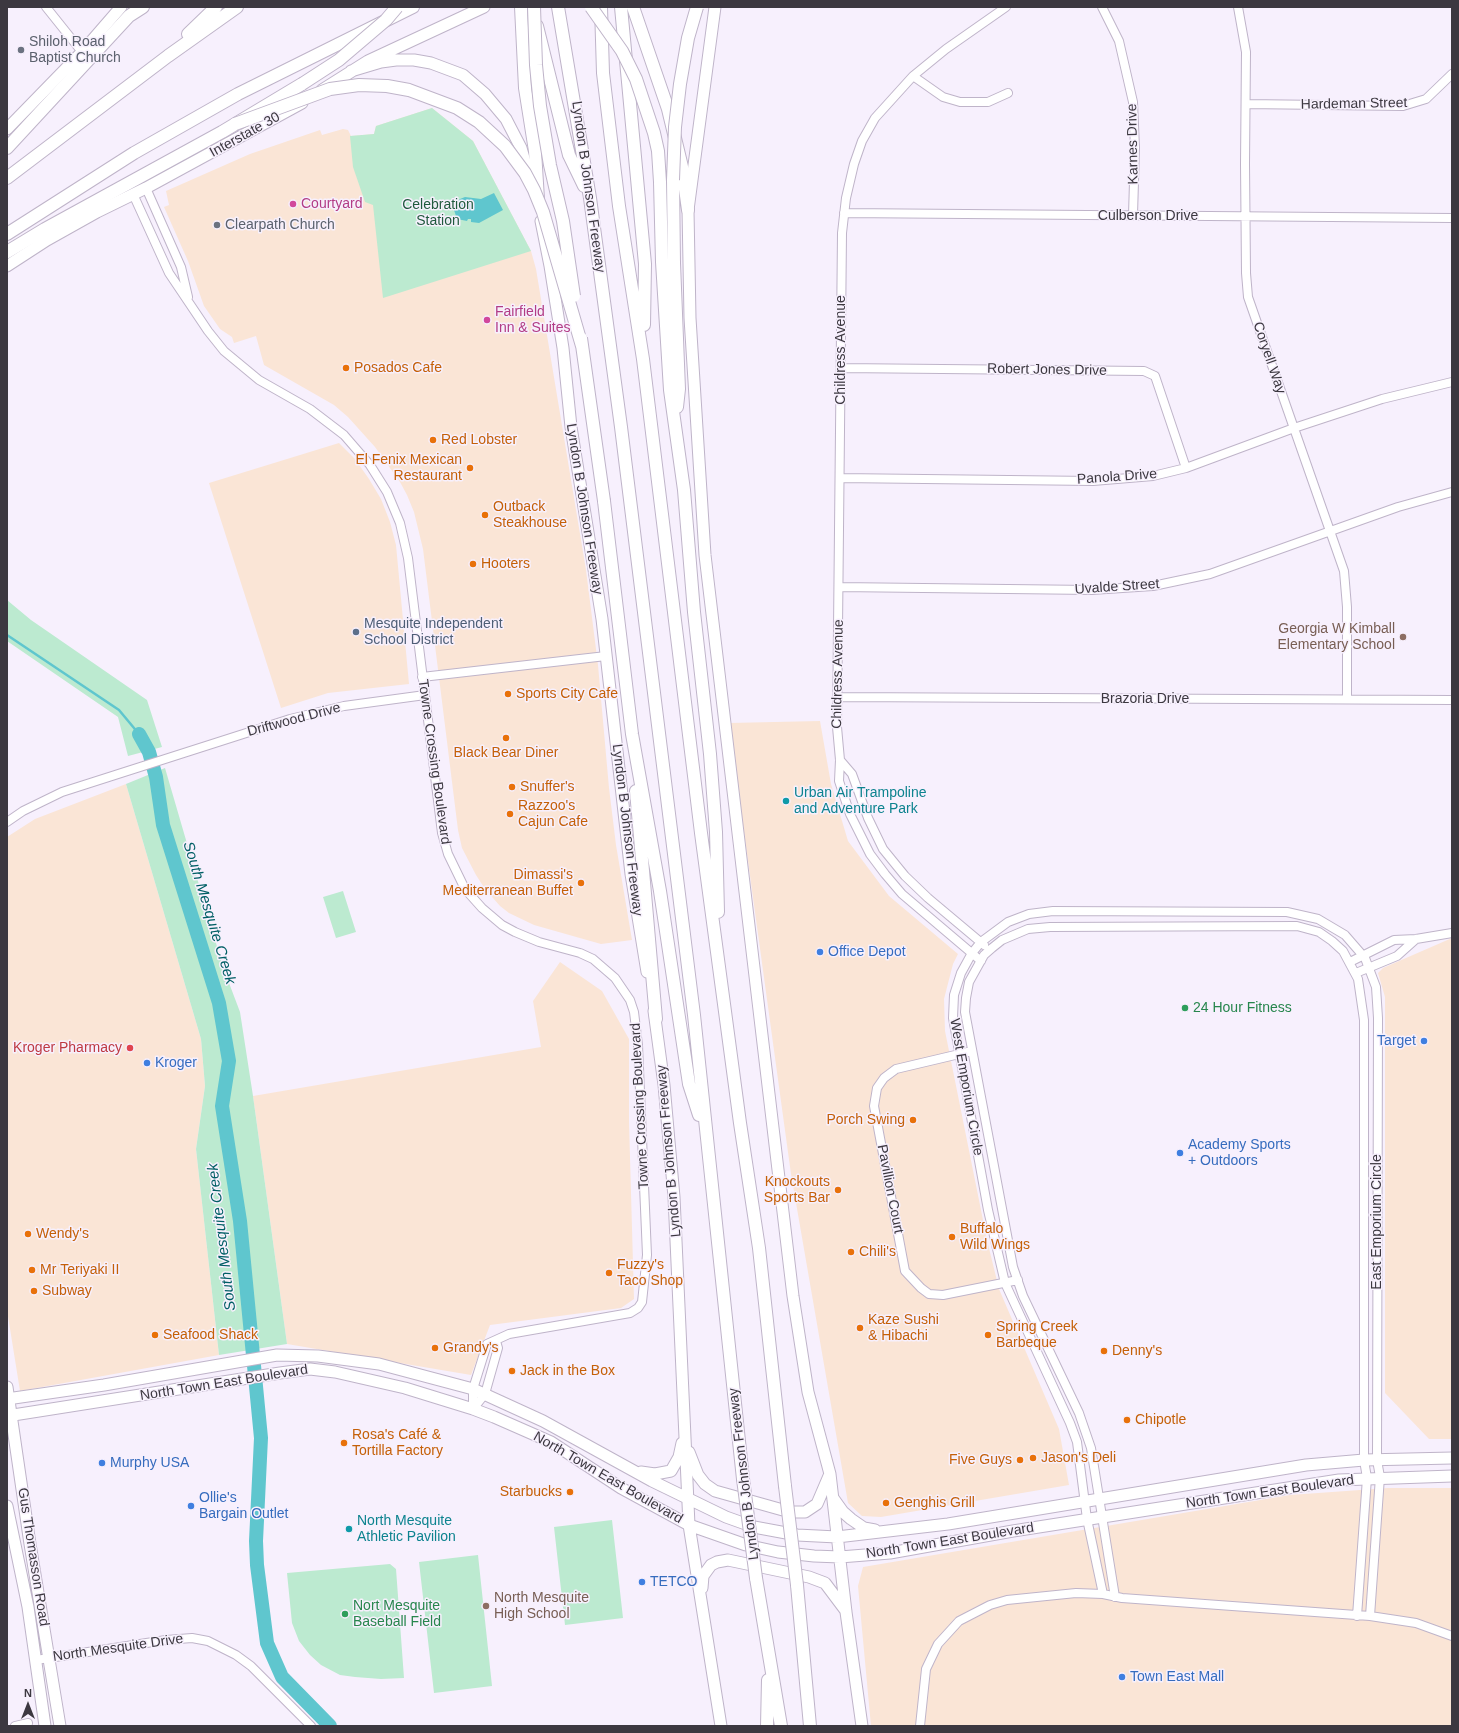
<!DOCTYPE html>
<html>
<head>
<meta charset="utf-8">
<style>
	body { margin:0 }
	#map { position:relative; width:1459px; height:1733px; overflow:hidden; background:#f7f0fd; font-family:Arial,sans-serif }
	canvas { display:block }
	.frame { position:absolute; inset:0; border:8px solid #3c3840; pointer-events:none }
	.north { position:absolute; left:8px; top:1685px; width:40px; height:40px; -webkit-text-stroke:3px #f7f0fd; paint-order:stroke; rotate:0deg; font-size:11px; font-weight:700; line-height:16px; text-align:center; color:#3c3840 }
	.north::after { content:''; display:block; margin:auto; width:14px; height:18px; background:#3c3840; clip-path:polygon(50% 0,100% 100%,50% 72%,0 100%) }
</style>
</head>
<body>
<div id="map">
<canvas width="1459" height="1733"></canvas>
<div class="frame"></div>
<div class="north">N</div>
</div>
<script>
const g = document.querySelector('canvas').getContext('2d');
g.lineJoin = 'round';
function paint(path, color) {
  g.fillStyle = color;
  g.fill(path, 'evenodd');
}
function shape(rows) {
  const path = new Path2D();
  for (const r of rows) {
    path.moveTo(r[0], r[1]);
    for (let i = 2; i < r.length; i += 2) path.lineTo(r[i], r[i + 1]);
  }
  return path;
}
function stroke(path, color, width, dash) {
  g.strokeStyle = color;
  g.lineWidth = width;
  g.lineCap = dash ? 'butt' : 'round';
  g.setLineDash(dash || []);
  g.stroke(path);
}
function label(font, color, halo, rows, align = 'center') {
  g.font = font + ' Arial,sans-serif';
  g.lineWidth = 3;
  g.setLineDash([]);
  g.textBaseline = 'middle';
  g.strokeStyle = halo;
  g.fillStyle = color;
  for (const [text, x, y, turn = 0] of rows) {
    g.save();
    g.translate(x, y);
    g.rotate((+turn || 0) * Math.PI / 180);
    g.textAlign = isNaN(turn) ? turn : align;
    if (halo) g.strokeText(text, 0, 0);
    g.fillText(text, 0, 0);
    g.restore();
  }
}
paint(shape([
	[432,108,473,141,531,251,536,269,586,570,598,665,609,788,616,845,632,940,601,944,534,925,509,913,500,906,485,889,476,875,462,848,458,830,423,549,414,512,407,495,400,482,375,447,348,417,334,405,264,365,256,336,234,343,232,337,220,329,204,306,188,261,164,207,169,205,166,191,250,154,320,130,322,135,343,129,348,130,351,136,374,134,376,126],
	[339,443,355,459,369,479,381,499,390,522,396,545,409,684,328,693,281,708,209,483],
	[820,721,831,784,848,841,889,896,958,954,953,964,944,999,945,1031,987,1240,999,1289,1059,1429,1069,1485,881,1517,862,1516,848,1503,791,1174,729,723],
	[126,784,201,1039,205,1086,196,1149,219,1355,20,1391,7,1310,7,837,35,819],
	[1452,938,1452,1439,1429,1439,1385,1393,1385,997,1378,973,1383,968],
	[560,962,602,991,629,1039,629,1122,634,1299,621,1308,490,1325,471,1375,287,1344,253,1096,541,1047,533,1001],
	[1388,1488,1452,1488,1452,1726,871,1726,858,1586,863,1567,1290,1495]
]), '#fae5d6');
paint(shape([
	[432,108,473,141,531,251,383,298,373,205,365,202,353,167,350,136,374,134,376,126],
	[7,600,31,620,147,700,162,747,128,756,118,717,7,641],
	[165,768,223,967,240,1012,253,1096,287,1344,219,1355,196,1149,205,1086,201,1039,126,784],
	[343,891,356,932,336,938,323,897],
	[612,1520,623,1618,565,1625,554,1527],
	[478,1555,492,1686,434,1693,419,1562],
	[390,1564,396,1569,404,1678,381,1679,355,1677,340,1675,321,1665,310,1655,299,1641,292,1623,287,1573]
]), '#bcead0');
paint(shape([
	[494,193,503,210,479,223,471,222,471,219,468,219,467,221,457,219,453,207,460,199,465,197,481,199]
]), '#5fc6ce');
stroke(shape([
	[7,635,119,710,139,734]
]), '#5fc6ce', 2.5);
stroke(shape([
	[139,734,149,752,156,777,163,825,219,1003,229,1061,222,1106,240,1221,261,1438,256,1541,257,1565,267,1643,282,1677,330,1726]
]), '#5fc6ce', 14);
const minor = shape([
	[46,7,82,52],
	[1102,7,1119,41,1133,102,1135,148,1133,215],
	[1238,7,1246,52,1245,164,1246,273,1248,297,1344,571,1347,607,1347,699],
	[913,76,943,97,960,102,988,102,1008,93],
	[1246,104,1403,106,1426,99,1452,74],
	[146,188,181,267,188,297],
	[133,194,169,273,208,331,224,351,259,380,310,409,344,435,370,465,387,492,400,523,408,558,442,833,448,854,465,889,482,908,502,925,515,932,539,942,580,953,593,959,615,978,630,1000,634,1012,638,1045,647,1255,642,1302,638,1308,630,1313,509,1334,487,1344,473,1389,473,1409],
	[844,213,1452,218],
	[841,368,1144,371,1155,376,1186,468],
	[840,478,1093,481,1153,476,1186,468,1294,428,1382,399,1452,382],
	[839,587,1092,590,1153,586,1210,574,1398,507,1452,492],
	[422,677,606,656],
	[838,697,1452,700],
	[840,760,852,774,868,818,883,849,905,876,928,898,984,945],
	[7,822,23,811,62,792,290,719,344,706,425,695],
	[981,961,902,894,885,874,870,854,850,814,839,781,840,760,837,727,842,233,846,198,854,164,862,141,875,118,913,76,946,49,1006,7],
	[1350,962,1394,940,1416,939,1452,933],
	[1356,973,1397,956,1416,939],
	[972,1051,896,1069,884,1078,877,1088,874,1106,905,1271,921,1288,929,1294,943,1295,1018,1280],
	[473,1409,485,1394,498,1348,496,1341],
	[1103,1594,1087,1519,1077,1442,1070,1423,1005,1283,988,1210,953,1018,954,995,961,973,972,953,981,942,1008,922,1029,914,1053,911,1287,912,1318,919,1345,935,1365,958,1376,987,1378,1018,1377,1460,1380,1477,1370,1616],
	[1115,1597,1091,1448,1079,1413,1023,1296,1013,1267,965,1012,966,998,969,982,984,955,992,948,1002,940,1028,929,1050,927,1297,926,1319,932,1332,941,1343,951,1358,979,1364,1020,1364,1460,1367,1478,1357,1616],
	[36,1660,166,1640,192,1638,208,1641,236,1655,251,1666,311,1726],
	[15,1726,28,1723],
	[920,1726,926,1669,938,1644,959,1621,990,1605,1007,1600,1076,1593,1103,1594,1122,1598,1370,1616,1416,1623,1452,1636]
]);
const major = shape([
	[715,7,688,210,690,318,705,555,793,1296,808,1392,830,1474,846,1612,862,1726],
	[351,71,381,62,396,60,414,60,431,63,463,75,485,94,506,119,521,148,530,179],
	[322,90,368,61,484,7],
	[7,129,82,52,121,7],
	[541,221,550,266,563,348,571,427,602,619,631,874,647,972],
	[7,266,47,240,97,212,146,188,302,103],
	[654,1011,664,1085,674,1197,689,1525,721,1726],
	[7,1387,30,1544,60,1726],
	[7,1399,104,1385,277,1355,318,1356,379,1364,473,1389,543,1421,652,1481,726,1517,754,1527,797,1535,837,1537,948,1524,1306,1465,1364,1460,1452,1458],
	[7,1416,280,1373,310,1369,335,1372,405,1388,473,1409,494,1417,551,1442,621,1488,689,1525,746,1545,778,1552,814,1556,840,1557,890,1553,1013,1531,1339,1480,1452,1476],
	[689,1452,698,1475,705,1484,715,1491,790,1512,805,1512,817,1504,829,1476],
	[641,1472,655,1474,671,1471,679,1457,682,1443],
	[833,1498,843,1512,851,1519,864,1528,875,1530],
	[7,1506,28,1607,45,1726],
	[702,1588,703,1576,711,1565,717,1562,728,1560,809,1577,825,1583,846,1611]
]);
const highway = shape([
	[521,7,525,88,535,151,538,199],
	[558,7,590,198,621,427,694,1015,743,1479],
	[601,7,603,73,619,206,643,359,701,833,740,1123,759,1248,785,1486],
	[621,7,645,264,644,325],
	[633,7,668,109,682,167,688,210],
	[537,26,569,155,584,186],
	[188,34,216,7],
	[7,148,129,16,143,7],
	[7,178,168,56,237,7],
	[673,180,674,263,679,389,677,407],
	[660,182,662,262,670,390,684,490,694,612,710,754,716,832,718,912],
	[7,234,134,153,238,94,413,7],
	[7,252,45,229,222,132,302,84],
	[604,501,632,734,660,891,689,1084,699,1115],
	[636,791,656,1019],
	[756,1578,781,1726],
	[797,1585,810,1726],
	[767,1726,768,1680]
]);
stroke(minor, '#bfb4c9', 10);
stroke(major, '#bfb4c9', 13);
stroke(highway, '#bfb4c9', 14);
stroke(minor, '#fff', 8);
stroke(major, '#fff', 11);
stroke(highway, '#fff', 12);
const highwayBridge = shape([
	[534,7,536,65,540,106,550,165,563,221,574,296],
	[591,7,622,51,636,79,654,133,658,151,660,182],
	[302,84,339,60,386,20,397,7],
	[235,124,330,89,359,85,387,86,409,90,457,108,479,122,505,146,525,173,534,190,543,212,582,346],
	[673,180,675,127,680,84,688,38,697,7],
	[581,338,604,501],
	[743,1479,756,1578],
	[785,1486,797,1585]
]);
stroke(highwayBridge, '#bfb4c9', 14, []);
stroke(highwayBridge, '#fff', 12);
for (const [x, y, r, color] of [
	[21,50,4,"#6b7280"],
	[293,204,4,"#d1479c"],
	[217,225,4,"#6b7280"],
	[487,320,4,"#d1479c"],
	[346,368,4,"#e8710a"],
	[433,440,4,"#e8710a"],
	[470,468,4,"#e8710a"],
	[485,515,4,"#e8710a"],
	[473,564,4,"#e8710a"],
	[356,632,4,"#5c6f8a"],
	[1403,637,4,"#8d6e63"],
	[508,694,4,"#e8710a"],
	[506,738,4,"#e8710a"],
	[512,787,4,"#e8710a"],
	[786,801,4,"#0f9aa8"],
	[510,814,4,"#e8710a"],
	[581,883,4,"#e8710a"],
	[820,952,4,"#3f7fe0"],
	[1185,1008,4,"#2e9e5b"],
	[1424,1041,4,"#3f7fe0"],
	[130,1048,4,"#e0444e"],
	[147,1063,4,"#3f7fe0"],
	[913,1120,4,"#e8710a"],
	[1180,1153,4,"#3f7fe0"],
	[838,1190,4,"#e8710a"],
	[28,1234,4,"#e8710a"],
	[952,1237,4,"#e8710a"],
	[851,1252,4,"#e8710a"],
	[32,1270,4,"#e8710a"],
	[609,1273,4,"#e8710a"],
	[34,1291,4,"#e8710a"],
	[860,1328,4,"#e8710a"],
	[155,1335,4,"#e8710a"],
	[988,1335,4,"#e8710a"],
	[435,1348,4,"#e8710a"],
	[1104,1351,4,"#e8710a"],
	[512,1371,4,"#e8710a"],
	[1127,1420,4,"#e8710a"],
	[344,1443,4,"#e8710a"],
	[1033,1458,4,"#e8710a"],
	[1020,1460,4,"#e8710a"],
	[102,1463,4,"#3f7fe0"],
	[570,1492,4,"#e8710a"],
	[886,1503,4,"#e8710a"],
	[191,1506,4,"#3f7fe0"],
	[349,1529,4,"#0f9aa8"],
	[642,1582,4,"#3f7fe0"],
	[486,1606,4,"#8d6e63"],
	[345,1614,4,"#2e9e5b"],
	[1122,1677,4,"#3f7fe0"]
]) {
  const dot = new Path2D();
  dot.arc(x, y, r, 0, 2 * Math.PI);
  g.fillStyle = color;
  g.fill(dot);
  stroke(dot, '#f7f0fd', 1.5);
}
label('14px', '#5b616d', '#f7f0fd', [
	["Shiloh Road",29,42],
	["Baptist Church",29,58],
	["Clearpath Church",225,225]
], 'left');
label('14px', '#3c3840', '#f7f0fd', [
	["Hardeman Street",1354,104,-1],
	["Interstate 30",245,135,-29],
	["Karnes Drive",1133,144,-91],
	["Lyndon B Johnson Freeway",588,187,82],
	["Culberson Drive",1148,216],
	["Childress Avenue",841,350,-90],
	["Coryell Way",1269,358,71],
	["Robert Jones Drive",1047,370,1],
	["Panola Drive",1117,477,-4],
	["Lyndon B Johnson Freeway",584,509,81],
	["Uvalde Street",1117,587,-4],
	["Childress Avenue",838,674,-89],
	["Brazoria Drive",1145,699],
	["Driftwood Drive",294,720,-15],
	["Towne Crossing Boulevard",434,762,82],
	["Lyndon B Johnson Freeway",627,830,83],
	["West Emporium Circle",966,1087,80],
	["Towne Crossing Boulevard",640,1106,-93],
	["Lyndon B Johnson Freeway",669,1151,-95],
	["Pavillion Court",890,1189,79],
	["East Emporium Circle",1377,1222,-90],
	["North Town East Boulevard",224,1383,-9],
	["Lyndon B Johnson Freeway",744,1474,-97],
	["North Town East Boulevard",608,1478,30],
	["North Town East Boulevard",1270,1492,-8],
	["North Town East Boulevard",950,1541,-9],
	["Gus Thomasson Road",33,1557,81],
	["North Mesquite Drive",118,1648,-8]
]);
label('14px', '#b23c85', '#f7f0fd', [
	["Courtyard",301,204],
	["Fairfield",495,312],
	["Inn & Suites",495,328]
], 'left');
label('14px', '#205a3e', '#f7f0fd', [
	["Celebration",438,205],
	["Station",438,221]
]);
label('14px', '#c56008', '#f7f0fd', [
	["Posados Cafe",354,368],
	["Red Lobster",441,440],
	["El Fenix Mexican",462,460,"right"],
	["Restaurant",462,476,"right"],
	["Outback",493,507],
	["Steakhouse",493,523],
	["Hooters",481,564],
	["Sports City Cafe",516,694],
	["Black Bear Diner",506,753,"center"],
	["Snuffer's",520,787],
	["Razzoo's",518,806],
	["Cajun Cafe",518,822],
	["Dimassi's",573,875,"right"],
	["Mediterranean Buffet",573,891,"right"],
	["Porch Swing",905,1120,"right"],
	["Knockouts",830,1182,"right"],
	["Sports Bar",830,1198,"right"],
	["Buffalo",960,1229],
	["Wild Wings",960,1245],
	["Wendy's",36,1234],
	["Chili's",859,1252],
	["Fuzzy's",617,1265],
	["Taco Shop",617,1281],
	["Mr Teriyaki II",40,1270],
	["Subway",42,1291],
	["Kaze Sushi",868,1320],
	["& Hibachi",868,1336],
	["Spring Creek",996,1327],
	["Barbeque",996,1343],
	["Seafood Shack",163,1335],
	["Grandy's",443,1348],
	["Denny's",1112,1351],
	["Jack in the Box",520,1371],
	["Chipotle",1135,1420],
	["Rosa's Café &",352,1435],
	["Tortilla Factory",352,1451],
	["Jason's Deli",1041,1458],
	["Five Guys",1012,1460,"right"],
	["Starbucks",562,1492,"right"],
	["Genghis Grill",894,1503]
], 'left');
label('14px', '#4e5e75', '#f7f0fd', [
	["Mesquite Independent",364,624],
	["School District",364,640]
], 'left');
label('14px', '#785e54', '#f7f0fd', [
	["Georgia W Kimball",1395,629],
	["Elementary School",1395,645],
	["North Mesquite",494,1598,"left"],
	["High School",494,1614,"left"]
], 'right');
label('14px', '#0d838f', '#f7f0fd', [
	["Urban Air Trampoline",794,793],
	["and Adventure Park",794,809],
	["North Mesquite",357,1521],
	["Athletic Pavilion",357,1537]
], 'left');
label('14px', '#366cbe', '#f7f0fd', [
	["Office Depot",828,952],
	["Target",1416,1041,"right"],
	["Kroger",155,1063],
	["Academy Sports",1188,1145],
	["+ Outdoors",1188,1161],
	["Murphy USA",110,1463],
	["Ollie's",199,1498],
	["Bargain Outlet",199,1514],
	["TETCO",650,1582],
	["Town East Mall",1130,1677]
], 'left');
label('14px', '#27864d', '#f7f0fd', [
	["24 Hour Fitness",1193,1008],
	["Nort Mesquite",353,1606],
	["Baseball Field",353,1622]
], 'left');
label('14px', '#be3a42', '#f7f0fd', [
	["Kroger Pharmacy",122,1048]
], 'right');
label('italic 15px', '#005f65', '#f7f0fd', [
	["South Mesquite Creek",209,913,73],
	["South Mesquite Creek",222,1237,-97]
]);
</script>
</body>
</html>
